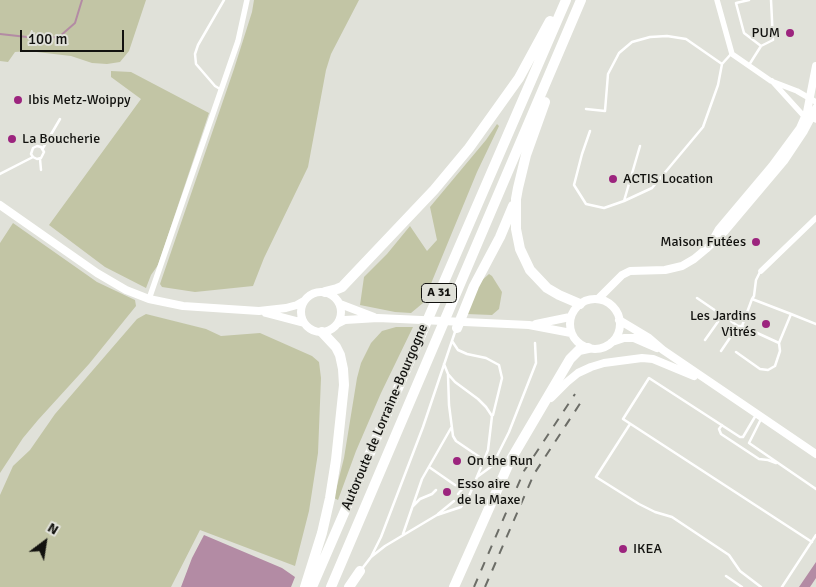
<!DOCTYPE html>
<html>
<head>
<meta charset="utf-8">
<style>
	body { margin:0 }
	#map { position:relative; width:816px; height:587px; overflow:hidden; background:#e0e1d9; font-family:Signika,sans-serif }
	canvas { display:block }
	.north { position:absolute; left:20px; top:517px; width:50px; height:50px; -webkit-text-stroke:4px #e0e1d9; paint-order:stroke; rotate:31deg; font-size:14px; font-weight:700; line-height:20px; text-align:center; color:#12120f }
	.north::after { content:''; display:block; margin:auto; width:18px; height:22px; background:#12120f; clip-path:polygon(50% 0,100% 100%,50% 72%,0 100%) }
	.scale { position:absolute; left:20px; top:30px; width:104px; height:22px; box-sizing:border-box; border:2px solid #12120f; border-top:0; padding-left:6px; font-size:15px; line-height:18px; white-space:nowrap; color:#12120f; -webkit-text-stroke:4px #e0e1d9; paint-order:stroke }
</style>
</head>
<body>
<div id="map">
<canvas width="816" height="587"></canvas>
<div class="north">N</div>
<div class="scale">100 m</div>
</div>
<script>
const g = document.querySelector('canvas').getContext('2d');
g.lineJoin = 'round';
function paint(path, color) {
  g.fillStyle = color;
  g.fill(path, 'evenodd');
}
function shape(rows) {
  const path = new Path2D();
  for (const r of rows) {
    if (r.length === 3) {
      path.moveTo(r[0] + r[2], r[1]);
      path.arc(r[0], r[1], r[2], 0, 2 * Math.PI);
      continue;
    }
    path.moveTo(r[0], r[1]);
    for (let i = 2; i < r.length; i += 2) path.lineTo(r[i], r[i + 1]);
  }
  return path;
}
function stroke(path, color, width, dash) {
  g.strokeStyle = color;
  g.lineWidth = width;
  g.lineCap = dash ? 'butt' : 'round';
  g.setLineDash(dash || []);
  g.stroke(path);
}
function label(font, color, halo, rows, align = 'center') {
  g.font = font + ' Signika,sans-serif';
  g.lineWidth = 4;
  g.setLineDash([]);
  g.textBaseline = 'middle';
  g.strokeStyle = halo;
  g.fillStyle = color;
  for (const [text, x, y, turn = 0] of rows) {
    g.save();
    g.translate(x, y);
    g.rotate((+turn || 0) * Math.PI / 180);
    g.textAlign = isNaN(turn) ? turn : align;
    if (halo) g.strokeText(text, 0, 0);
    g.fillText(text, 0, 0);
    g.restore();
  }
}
paint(shape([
	[0,0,146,0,129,51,120,62,107,64,92,63,71,56,28,51,15,52,8,62,0,61],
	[254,0,359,0,331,54,326,70,308,167,264,258,253,286,195,292,162,287,160,284,234,69,252,12],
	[111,71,131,72,209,113,158,265,151,275,146,288,105,267,49,225,141,99,111,77],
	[497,124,499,126,477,172,423,303,411,313,395,312,360,305,364,277,387,254,410,226,427,251,437,240,430,207,486,140],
	[13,223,97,282,135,300,136,306,89,364,38,420,23,438,0,473,0,243],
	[489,274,492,276,502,292,499,309,492,315,466,314,480,282],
	[146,314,206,329,221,336,260,333,312,356,319,362,321,378,318,453,309,511,295,566,200,530,171,587,0,587,0,495,13,466,30,450,55,414,137,319],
	[396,327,413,327,381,393,356,451,338,500,334,498,344,458,357,378,361,363,371,343,382,331]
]), '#c2c5a5');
paint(shape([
	[204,535,282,568,295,577,291,587,181,587,192,558],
	[816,562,816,578,810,587,799,587]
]), '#b38ba4');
stroke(shape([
	[0,34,36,38,59,37,75,23,82,0]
]), '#b38ba4', 2);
stroke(shape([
	[749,0,736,3,744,33,761,46],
	[749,65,761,46,773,40,771,0],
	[220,89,215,86,196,64,195,54,198,45,224,0],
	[586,109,605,111,608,74,619,53,632,42,650,37,667,36,686,39,722,64],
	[590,131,582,154,574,185,586,204,604,208,624,201,652,188,703,127,718,85,722,64,731,54],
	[43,148,60,119],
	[40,159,41,170],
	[0,174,33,157,37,159,41,158,44,152,41,147,37,146,33,148,31,154,33,157],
	[624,201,640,146],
	[697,298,738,326,742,326],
	[752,299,791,314,779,343,742,326,752,299,754,296,756,280,760,272],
	[791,314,816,324],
	[705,340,722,316],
	[452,341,458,350,467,354,486,358,499,365,502,378,493,415],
	[721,351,738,326],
	[736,352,760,369,768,370,775,366,780,351,779,343],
	[448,375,449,405,453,436,456,441,484,460],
	[756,415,743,437,740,437,649,378,623,419,812,542],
	[761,419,749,443,816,489],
	[630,424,596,477,639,504,655,512,672,517,729,555,740,571,761,587],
	[722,425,719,429,721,434,759,459,768,460,776,463],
	[429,467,455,485,464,487],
	[477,477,492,466,509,432,536,363,535,343],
	[458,494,464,487,475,482],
	[413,506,420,499,432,494,436,490],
	[438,514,454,501],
	[403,534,422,479,451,428],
	[371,557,385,546,437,515,461,507,469,496,484,460,488,450,492,416,486,407,478,399,455,382,448,374,444,364],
	[361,570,371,557,381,537,423,427,455,332],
	[726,576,742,587],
	[782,587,816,535]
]), '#fff', 2.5);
stroke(shape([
	[717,0,732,54,771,81,797,91,816,102],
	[772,81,802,114,816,120],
	[761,271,816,218],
	[149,299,238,41,247,0]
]), '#fff', 5.5);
stroke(shape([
	[0,205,97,273,126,290,149,299,183,306,259,311,286,308,297,305,304,301],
	[714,238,719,229,772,166,800,128,807,112,816,66],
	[321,312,20],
	[598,299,622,275,630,271,665,270,682,266,694,259,706,249,725,231,784,161,804,131,816,108],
	[595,324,25],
	[340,304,374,317],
	[266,313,304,323],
	[619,320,649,338,663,350,816,454],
	[337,324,345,320,378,318,529,325,571,333],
	[536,324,570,317],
	[612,342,624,338,634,338,657,348],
	[551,398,567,382,578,373,591,367,604,363,642,358,653,359,694,376]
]), '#fff', 8);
stroke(shape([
	[545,102,526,155,518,188,516,199,516,229,520,249,530,270,547,288,559,295,580,304],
	[325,292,337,289,342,287,434,190,469,148,519,78,550,21],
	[457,328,474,286,500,237,513,206],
	[305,587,322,533,330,498,336,460,344,385,343,369,340,355,336,347,322,332],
	[312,587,566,0],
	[331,587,581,0],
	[349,587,360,571],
	[454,587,510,461,570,359,579,350,588,348]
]), '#fff', 10);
stroke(shape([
	[474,587,524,471,575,394],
	[485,587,534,474,583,399]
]), '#6c6d67', 2, [9, 9]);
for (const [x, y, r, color] of [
	[790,33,5,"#9c247e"],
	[18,100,5,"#9c247e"],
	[12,139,5,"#9c247e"],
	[613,179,5,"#9c247e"],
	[756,242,5,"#9c247e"],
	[766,324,5,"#9c247e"],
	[457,461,5,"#9c247e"],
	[447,492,5,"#9c247e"],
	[623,549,5,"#9c247e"]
]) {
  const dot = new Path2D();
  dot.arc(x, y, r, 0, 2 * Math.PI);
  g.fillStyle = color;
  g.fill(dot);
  stroke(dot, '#e0e1d9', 2);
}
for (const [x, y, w] of [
	[439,293,35]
]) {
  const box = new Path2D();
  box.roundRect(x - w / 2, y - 9.5, w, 19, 4);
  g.fillStyle = '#e0e1d9';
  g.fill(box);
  stroke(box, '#12120f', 1);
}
label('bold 12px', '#12120f', null, [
	["A 31",439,293]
]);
label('14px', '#12120f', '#e0e1d9', [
	["PUM",780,33,"right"],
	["Ibis Metz-Woippy",28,100],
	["La Boucherie",22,139],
	["ACTIS Location",623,179],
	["Maison Futées",746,242,"right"],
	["Les Jardins",756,316,"right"],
	["Vitrés",756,332,"right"],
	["On the Run",467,461],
	["Esso aire",457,484],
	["de la Maxe",457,500],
	["IKEA",633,549]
], 'left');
label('14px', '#12120f', '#e0e1d9', [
	["Autoroute de Lorraine-Bourgogne",385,417,-67]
]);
</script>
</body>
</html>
